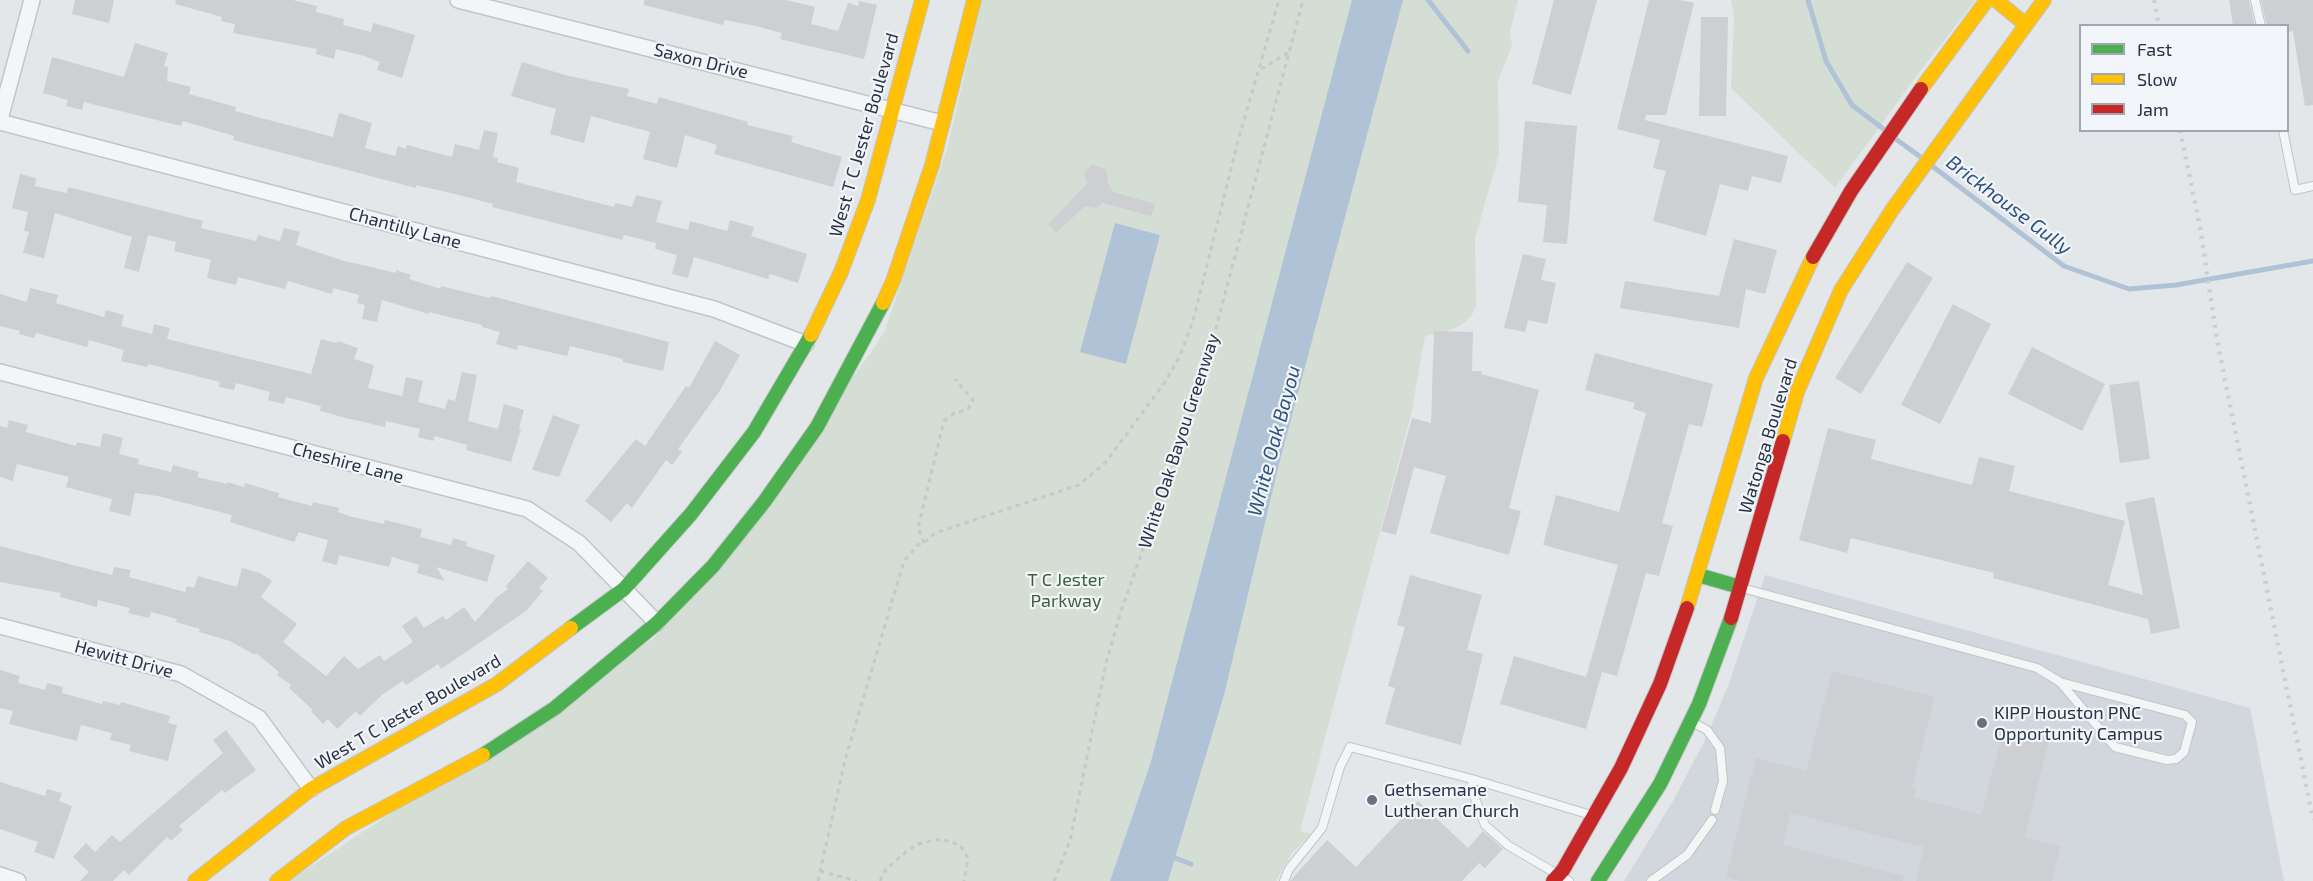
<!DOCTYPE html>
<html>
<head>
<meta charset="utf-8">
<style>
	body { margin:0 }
	#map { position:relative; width:2313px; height:881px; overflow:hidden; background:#e4e7ea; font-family:"Exo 2",sans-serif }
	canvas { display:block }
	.legend { position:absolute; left:2079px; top:24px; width:210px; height:108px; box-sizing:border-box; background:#f2f5f9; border:2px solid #a1a7b1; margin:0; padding:8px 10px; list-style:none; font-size:18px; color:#283345 }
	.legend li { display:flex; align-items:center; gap:12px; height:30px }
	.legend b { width:30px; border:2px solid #a1a7b1 }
</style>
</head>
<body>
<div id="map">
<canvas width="2313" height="881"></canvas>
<ul class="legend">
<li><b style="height:8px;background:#4caf50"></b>Fast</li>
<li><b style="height:8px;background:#ffc107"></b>Slow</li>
<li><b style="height:8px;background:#c62828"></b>Jam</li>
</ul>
</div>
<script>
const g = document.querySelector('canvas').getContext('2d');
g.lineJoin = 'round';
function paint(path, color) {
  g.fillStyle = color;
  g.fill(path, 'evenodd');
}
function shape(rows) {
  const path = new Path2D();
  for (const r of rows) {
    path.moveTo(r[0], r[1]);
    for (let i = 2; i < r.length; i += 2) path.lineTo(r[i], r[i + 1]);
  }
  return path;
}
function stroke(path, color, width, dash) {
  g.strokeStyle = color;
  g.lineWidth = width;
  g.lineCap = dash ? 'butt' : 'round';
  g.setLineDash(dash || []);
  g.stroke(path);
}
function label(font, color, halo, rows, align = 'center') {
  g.font = font + ' "Exo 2",sans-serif';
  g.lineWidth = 4.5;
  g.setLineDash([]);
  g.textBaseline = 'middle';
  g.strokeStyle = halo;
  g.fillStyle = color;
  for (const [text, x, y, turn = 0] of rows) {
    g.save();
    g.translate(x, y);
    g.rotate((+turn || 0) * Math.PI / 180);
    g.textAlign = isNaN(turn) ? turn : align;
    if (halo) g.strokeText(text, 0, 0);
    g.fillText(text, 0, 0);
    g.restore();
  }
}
paint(shape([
	[1765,575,2250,708,2284,881,1624,881,1673,801,1706,738,1728,686]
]), '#d2d6dd');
paint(shape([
	[982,0,1518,0,1510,32,1512,46,1498,81,1499,154,1475,238,1476,307,1471,317,1461,325,1443,333,1425,336,1411,415,1300,831,1311,834,1292,853,1276,881,289,881,653,639,870,354,885,330,947,149],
	[1731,0,1976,0,1921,70,1835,188,1731,88,1734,18]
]), '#d5ded4');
paint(shape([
	[1352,0,1403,0,1278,468,1224,695,1168,881,1110,881,1150,765],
	[1115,223,1160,235,1126,364,1080,352]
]), '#b0c3d6');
stroke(shape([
	[1428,0,1468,51],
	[1808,0,1826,61,1852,105,1886,131],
	[1893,137,1922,158],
	[1932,166,2064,266,2129,289,2176,285,2313,261],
	[1170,856,1191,864]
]), '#b0c3d6', 5);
paint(shape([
	[75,0,114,0,109,23,72,14],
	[176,0,293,0,317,6,316,12,344,19,343,25,371,32,373,23,415,35,402,78,377,70,380,62,364,56,336,49,334,59,316,54,317,49,233,33,235,24,221,21,222,17,175,4],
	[644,0,786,0,815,7,811,24,838,31,848,3,858,6,859,1,877,5,864,59,780,39,782,33,755,26,725,20,723,25,644,5],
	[1554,0,1597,0,1571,95,1532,84],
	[1649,0,1680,0,1694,3,1666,115,1646,115,1645,120,1788,156,1781,183,1752,176,1748,191,1720,184,1706,236,1653,221,1666,171,1653,168,1660,140,1617,129],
	[2229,0,2249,0,2255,26,2233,26],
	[2261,0,2313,0,2313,105,2305,106,2293,31,2288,32,2288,26,2267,26],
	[1701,17,1728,17,1726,116,1699,116],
	[135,43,168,53,164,66,168,67,167,81,191,87,189,94,236,107,235,111,333,137,339,113,372,123,365,148,395,156,398,146,406,149,407,145,452,157,455,144,479,150,484,130,498,133,493,157,498,158,497,162,519,168,516,182,614,207,615,203,632,207,636,195,662,201,656,222,688,230,690,221,727,231,730,220,754,227,751,236,807,254,798,283,770,274,768,279,694,257,688,278,672,274,677,255,655,249,656,243,624,235,622,240,492,207,493,204,451,193,416,185,416,188,233,140,234,136,183,121,181,126,84,102,82,110,66,106,68,100,43,93,52,57,124,77],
	[522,62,565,75,629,89,627,96,657,104,659,97,748,122,747,125,793,136,791,142,842,157,833,187,714,154,717,145,685,135,677,168,643,159,650,132,591,116,584,143,550,134,556,109,511,96],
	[1525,121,1577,126,1567,244,1543,242,1547,205,1518,202],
	[1091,165,1106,169,1108,183,1113,192,1155,204,1151,216,1102,203,1097,208,1085,206,1056,233,1048,224,1087,184,1084,174],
	[20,174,36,178,35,186,67,193,68,187,203,221,201,228,256,241,258,235,280,241,284,228,300,232,296,245,341,260,396,273,396,270,411,275,409,279,441,289,441,286,490,298,491,296,669,342,663,371,623,362,623,359,570,346,567,356,518,345,517,350,496,344,500,332,482,327,482,325,429,312,429,314,382,300,377,322,362,319,365,305,357,303,359,295,333,288,332,294,288,281,285,289,238,277,236,285,207,278,211,260,174,251,176,242,148,235,139,272,124,268,132,237,55,213,44,258,23,253,29,232,24,231,28,212,12,208],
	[1734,239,1777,250,1765,294,1746,289,1739,328,1620,308,1625,281,1719,296],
	[1523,254,1546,259,1541,280,1556,283,1547,324,1528,320,1525,332,1504,328],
	[1907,262,1933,278,1861,394,1835,378],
	[30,288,58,295,56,303,104,317,106,310,124,315,121,326,152,334,154,324,170,328,167,339,311,374,321,339,337,343,338,341,358,348,354,359,374,365,368,388,402,396,406,377,423,381,418,402,445,409,448,399,455,401,462,372,477,375,468,421,498,429,504,404,524,410,519,428,521,429,511,462,466,450,467,445,435,436,433,441,418,437,420,429,386,421,385,427,346,418,320,411,321,406,286,397,284,404,268,400,270,392,236,383,234,390,219,387,220,382,148,364,147,367,121,361,124,350,89,340,87,347,36,333,34,338,19,334,20,331,0,326,0,294,27,302],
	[1953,304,1991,324,1940,424,1901,405],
	[1434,331,1473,332,1472,371,1482,371,1481,374,1539,390,1509,508,1521,511,1509,555,1430,533,1446,476,1414,467,1396,535,1381,531,1412,418,1431,423],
	[715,341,740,355,719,392,678,449,682,452,672,465,666,460,632,508,627,503,611,522,585,501,636,439,645,446,686,386,689,388],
	[2032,347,2105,384,2082,431,2008,394],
	[1595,353,1713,384,1702,427,1689,424,1662,523,1673,526,1659,576,1646,573,1617,676,1602,672,1586,729,1500,704,1514,656,1586,677,1618,565,1543,545,1556,495,1619,512,1646,413,1633,409,1635,403,1585,390],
	[2139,381,2150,459,2120,463,2109,385],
	[553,415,580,425,559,477,532,470],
	[9,420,28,425,26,432,76,446,77,442,100,447,103,433,123,438,119,454,139,459,138,464,171,472,173,465,199,472,197,477,227,484,227,482,244,487,245,483,279,493,278,497,312,506,313,502,339,508,338,512,349,516,384,524,385,520,422,529,420,537,451,545,453,538,467,542,466,546,495,555,487,582,436,567,445,581,417,573,419,565,392,557,389,567,339,555,337,565,322,561,328,540,299,532,294,542,230,522,232,515,158,496,135,493,130,516,109,511,112,499,66,487,69,477,17,464,13,481,0,477,0,426,7,428],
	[1828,428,1876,440,1871,459,1972,485,1979,457,2015,466,2009,491,2125,521,2108,585,2143,595,2125,503,2154,497,2180,628,2151,634,2148,619,1993,578,1994,573,1851,538,1847,553,1799,540],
	[0,546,112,575,114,567,131,570,129,577,185,592,187,586,194,588,198,576,237,587,242,568,260,573,272,581,261,597,297,624,283,642,326,676,344,656,358,669,380,655,384,661,413,642,402,626,416,616,424,628,443,616,446,620,464,607,475,622,497,597,509,588,505,587,528,561,548,578,539,588,543,591,526,611,441,669,438,664,406,685,403,681,383,694,360,716,356,711,337,729,328,719,323,724,311,711,313,710,289,688,291,685,277,675,279,672,256,653,255,655,230,641,199,632,200,629,176,622,177,619,151,612,149,618,128,613,130,608,98,600,97,607,60,597,61,593,0,582],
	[1410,575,1482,595,1467,650,1483,654,1461,745,1385,724,1395,688,1388,686,1405,627,1397,625],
	[0,670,20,676,18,683,45,690,47,683,63,687,62,693,102,704,103,701,120,705,121,702,170,716,168,723,177,725,168,761,129,751,131,745,110,740,112,733,81,725,77,741,9,724,13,711,0,708],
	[1832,671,1935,697,1912,788,1917,789,1914,797,1981,815,2004,728,2049,740,2025,837,2061,846,2052,881,1916,881,1924,847,1791,813,1783,845,1904,876,1903,881,1740,881,1726,877,1756,758,1806,771],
	[226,730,256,770,225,793,222,790,179,826,183,830,171,841,167,837,129,875,124,870,113,881,80,881,89,872,73,857,86,843,95,852,112,835,120,842,223,753,213,740],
	[0,782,45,796,47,789,62,793,59,801,72,806,54,859,34,852,38,842,0,829],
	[1418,801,1468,848,1483,831,1503,849,1485,868,1479,863,1462,881,1290,881,1327,840,1356,867]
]), '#cdcfd2');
const lane = shape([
	[2255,0,2261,26],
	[2283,130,2295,190,2313,186],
	[1742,588,2037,668,2060,682,2185,715,2192,722,2184,752,2176,759,2167,760,2115,747,2060,682],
	[1692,722,1707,730,1720,748,1723,781,1715,810],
	[1472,779,1591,815],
	[1284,881,1289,869,1322,828,1340,767,1350,747,1472,779,1473,793,1485,825,1509,846,1569,881],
	[1651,881,1687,855,1712,820]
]);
const street = shape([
	[458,0,942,123],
	[0,119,32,0],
	[0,122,714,309,806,344],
	[0,372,527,509,579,543,657,623],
	[0,626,181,674,259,718,311,789],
	[0,875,18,881]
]);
const fast = shape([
	[1698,575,1740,587],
	[571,628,624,589,691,514,754,432,811,335],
	[483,755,555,708,657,623,713,566,764,502,817,427,883,303],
	[1598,881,1660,784,1699,704,1731,618]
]);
const slow = shape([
	[1996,0,2026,25],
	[1921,89,1987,0],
	[883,303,893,281,932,165,974,0],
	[811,335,841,272,868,200,922,0],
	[1783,441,1797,392,1841,290,1892,210,2044,0],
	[1687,608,1756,378,1813,257],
	[195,881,311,789,497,684,571,628],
	[277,881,346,828,483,755]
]);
const jam = shape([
	[1813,257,1851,191,1921,89],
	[1731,618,1783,441],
	[1553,881,1563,870,1621,768,1660,684,1687,608]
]);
stroke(lane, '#c2c5c8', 10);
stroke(street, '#c2c5c8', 18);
stroke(fast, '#c2c5c8', 16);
stroke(slow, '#c2c5c8', 16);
stroke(jam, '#c2c5c8', 16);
stroke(shape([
	[1261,69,1288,53],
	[924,543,918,528,944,421,953,414,968,409,973,400,955,379],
	[820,871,857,881],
	[818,881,845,760,904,561,918,545,924,543,935,533,1079,485,1106,462,1165,382,1180,356,1193,321,1239,137,1279,0],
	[880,881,886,869,907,851,918,844,941,839,960,845,965,853,968,859,964,881],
	[1054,881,1070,841,1106,663,1121,611,1199,392,1303,0]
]), '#c5c8cc', 3, [4.5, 4.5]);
stroke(lane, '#f3f5f6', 8);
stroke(street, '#f3f5f6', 15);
stroke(fast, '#4caf50', 14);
stroke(slow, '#ffc107', 14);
stroke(jam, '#c62828', 14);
stroke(shape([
	[2154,0,2159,26],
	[2180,130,2200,227,2217,340,2313,820]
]), '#cdced1', 4.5, [3, 6]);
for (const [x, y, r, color] of [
	[1982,723,6,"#6a727f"],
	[1372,800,6,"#6a727f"]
]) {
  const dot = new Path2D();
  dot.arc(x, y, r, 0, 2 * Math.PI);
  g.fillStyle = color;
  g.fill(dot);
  stroke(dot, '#f2f5f9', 2);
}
label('18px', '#283345', '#f2f5f9', [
	["Saxon Drive",701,61,14],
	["West T C Jester Boulevard",864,135,-74],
	["Chantilly Lane",405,228,15],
	["Watonga Boulevard",1768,436,-73],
	["White Oak Bayou Greenway",1179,441,-72],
	["Cheshire Lane",348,463,15],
	["Hewitt Drive",124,659,15],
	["West T C Jester Boulevard",408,712,-30]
]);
label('18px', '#3d6234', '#f2f5f9', [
	["T C Jester",1066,580],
	["Parkway",1066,601]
]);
label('18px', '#283345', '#f2f5f9', [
	["KIPP Houston PNC",1994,713],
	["Opportunity Campus",1994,734],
	["Gethsemane",1384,790],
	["Lutheran Church",1384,811]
], 'left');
label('italic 20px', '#2f527d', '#f2f5f9', [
	["Brickhouse Gully",2009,205,37],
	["White Oak Bayou",1274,441,-75]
]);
</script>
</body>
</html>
